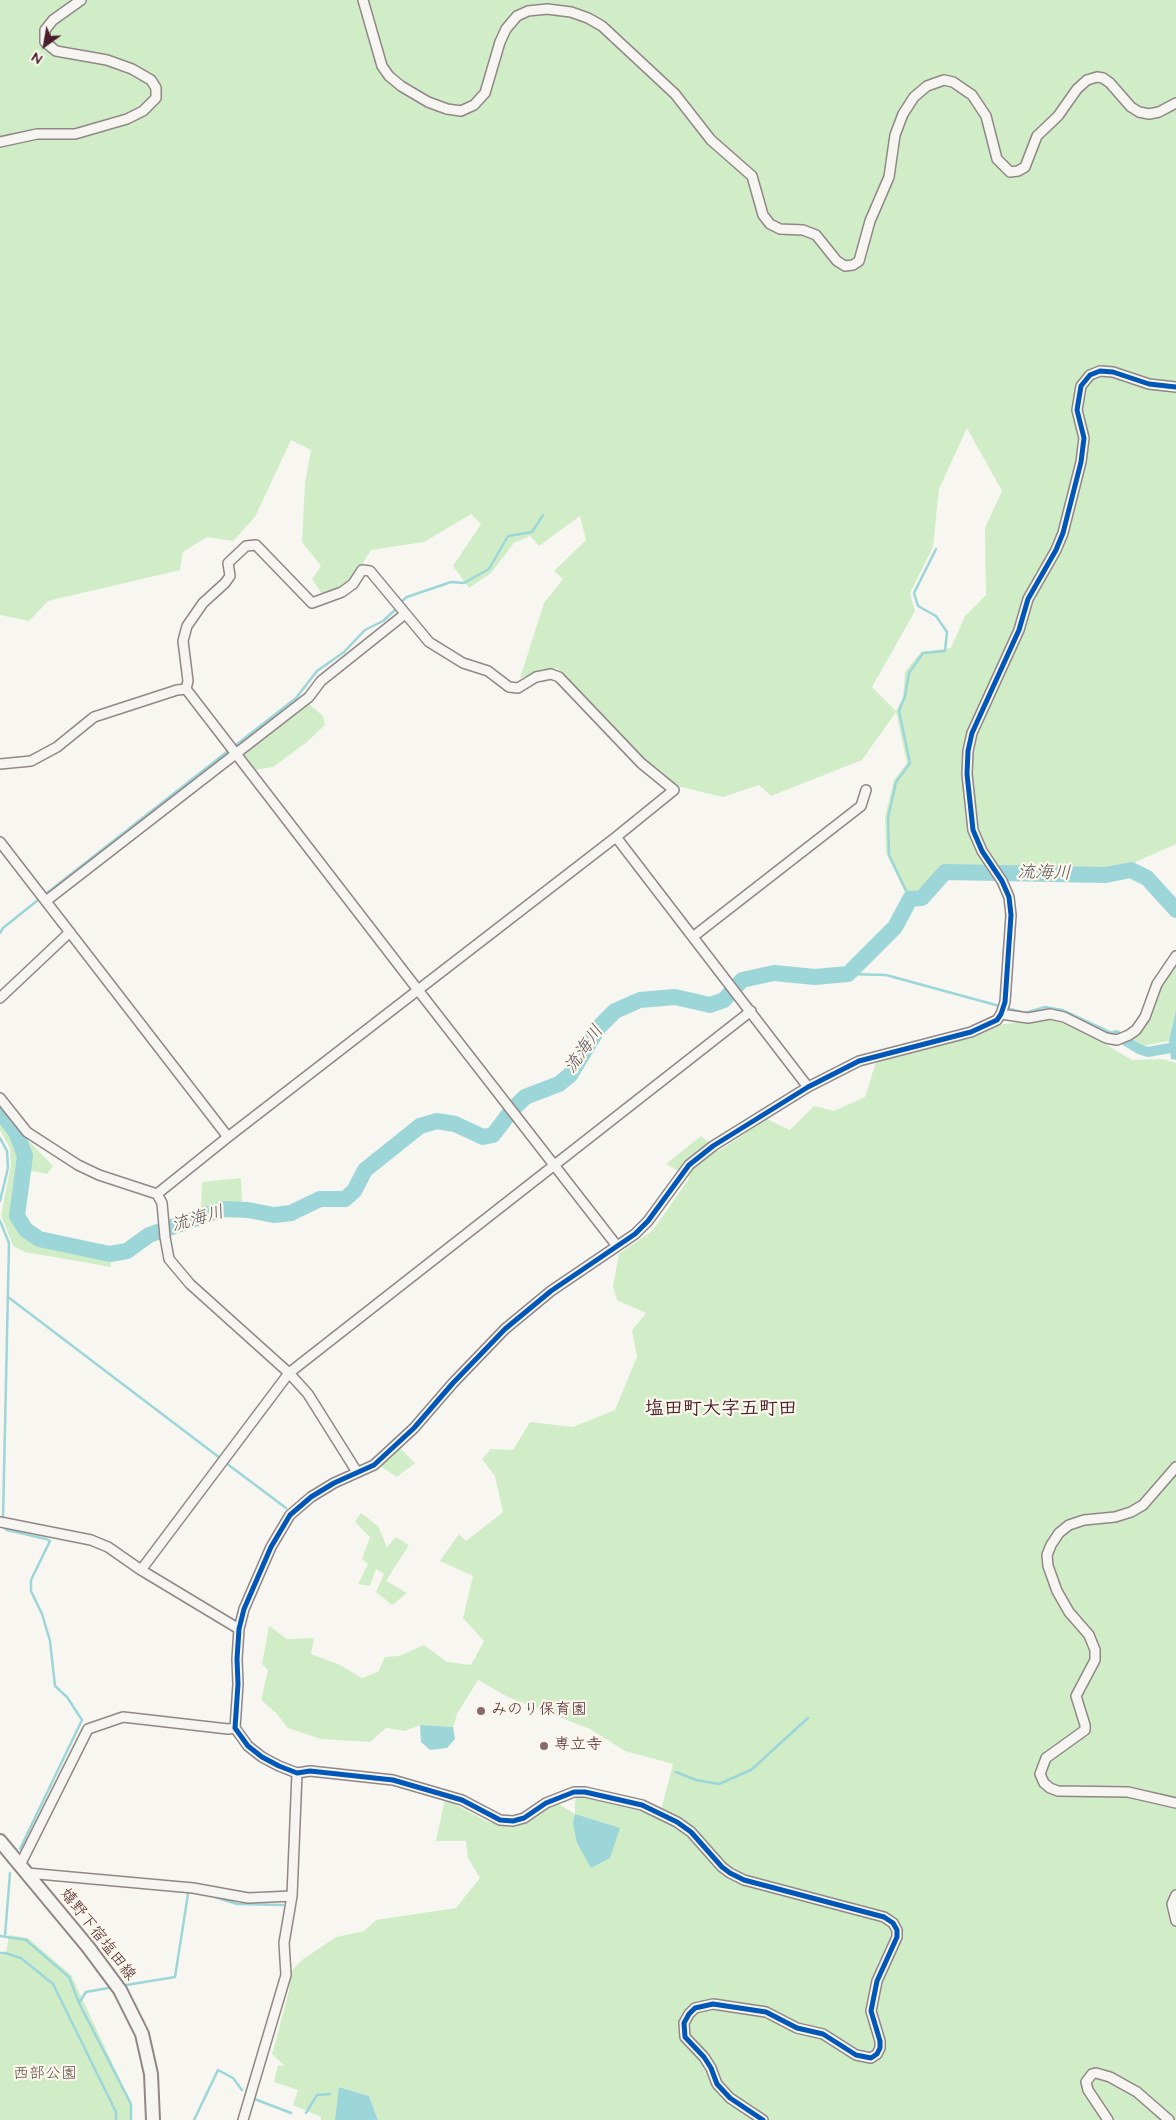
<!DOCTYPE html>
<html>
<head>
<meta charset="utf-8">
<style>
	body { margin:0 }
	#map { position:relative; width:1176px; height:2120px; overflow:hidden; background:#f8f6f0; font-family:"Architects Daughter",sans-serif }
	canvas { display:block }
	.north { position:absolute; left:20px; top:20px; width:50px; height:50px; -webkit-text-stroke:4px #fbf7ec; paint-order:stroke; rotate:212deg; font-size:14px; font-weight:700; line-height:20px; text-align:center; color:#4a1f2b }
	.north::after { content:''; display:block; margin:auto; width:18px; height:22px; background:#4a1f2b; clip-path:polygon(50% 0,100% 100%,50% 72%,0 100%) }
</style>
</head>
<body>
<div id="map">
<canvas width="1176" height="2120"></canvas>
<div class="north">N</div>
</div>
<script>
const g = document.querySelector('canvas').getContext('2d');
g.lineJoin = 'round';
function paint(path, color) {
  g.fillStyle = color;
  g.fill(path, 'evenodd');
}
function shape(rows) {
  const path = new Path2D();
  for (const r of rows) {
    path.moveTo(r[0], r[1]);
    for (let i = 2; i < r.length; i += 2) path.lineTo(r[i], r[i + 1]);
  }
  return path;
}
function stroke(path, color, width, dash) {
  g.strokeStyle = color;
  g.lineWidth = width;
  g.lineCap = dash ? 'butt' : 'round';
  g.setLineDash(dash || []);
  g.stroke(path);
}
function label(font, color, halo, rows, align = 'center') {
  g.font = font + ' "Architects Daughter","Klee One",sans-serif';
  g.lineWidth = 4.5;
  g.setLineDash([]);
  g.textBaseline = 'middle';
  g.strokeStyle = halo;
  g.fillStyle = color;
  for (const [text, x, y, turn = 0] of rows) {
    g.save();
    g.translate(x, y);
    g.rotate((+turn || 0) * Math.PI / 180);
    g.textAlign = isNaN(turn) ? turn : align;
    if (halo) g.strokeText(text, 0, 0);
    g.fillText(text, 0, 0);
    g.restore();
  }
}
paint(shape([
	[0,0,1176,0,1176,844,1131,864,1101,871,945,867,920,896,906,894,886,853,885,817,894,780,907,763,896,712,862,760,771,796,759,785,723,797,677,786,642,758,557,668,520,678,544,603,563,579,554,571,586,540,580,516,539,546,530,536,514,543,491,573,469,588,453,566,481,524,471,514,424,542,371,550,350,584,322,594,312,579,321,566,302,542,305,484,311,450,291,440,255,517,233,541,207,537,183,552,180,570,48,601,29,621,0,615],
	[967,428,1002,491,985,528,986,595,965,616,951,648,921,652,905,672,903,698,896,711,872,687,915,611,910,593,933,547,939,489],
	[308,703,323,716,325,725,307,742,273,767,255,770,244,754],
	[1176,963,1176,1010,1169,1041,1141,1046,1133,1038,1147,1022,1160,984],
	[1054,1019,1100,1041,1132,1060,1162,1059,1176,1063,1176,2120,378,2120,369,2096,340,2087,335,2120,321,2120,321,2117,293,2105,298,2090,274,2082,278,2065,285,2066,272,2054,289,1991,291,1971,302,1960,336,1937,364,1931,376,1920,456,1908,480,1878,468,1858,466,1841,436,1841,445,1799,486,1821,511,1827,557,1803,575,1814,575,1799,590,1793,659,1818,673,1764,625,1751,590,1729,508,1697,478,1680,457,1714,453,1727,420,1725,405,1731,386,1728,370,1742,321,1739,288,1728,276,1713,261,1700,268,1670,262,1664,269,1626,287,1639,314,1638,311,1654,340,1665,362,1678,378,1672,385,1657,399,1656,424,1645,447,1662,471,1665,484,1641,463,1618,473,1576,440,1561,459,1534,466,1541,503,1512,495,1476,482,1459,491,1449,513,1450,530,1422,573,1427,615,1410,637,1357,632,1330,646,1313,617,1300,613,1286,619,1254,653,1230,690,1177,666,1164,701,1136,719,1151,767,1119,790,1130,814,1106,834,1111,865,1097,876,1062,928,1046,973,1038,1003,1024],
	[0,1116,10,1130,29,1141,53,1166,47,1174,17,1168,11,1216,24,1235,38,1242,110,1259,111,1267,25,1252,13,1246,1,1215,11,1165,10,1148,0,1130],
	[241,1178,242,1201,201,1212,202,1182],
	[400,1448,415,1463,397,1477,380,1466],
	[361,1513,378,1526,387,1547,396,1537,409,1545,386,1581,407,1593,392,1605,376,1592,384,1574,376,1569,370,1586,358,1584,368,1564,362,1559,370,1537,355,1522],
	[9,1935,28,1938,71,1975,132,2105,132,2120,0,2120,0,1955,6,1954]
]), '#d0edc8');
paint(shape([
	[1176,1010,1176,1060,1171,1059,1169,1041],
	[420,1725,453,1727,455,1739,447,1748,430,1750,421,1742],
	[575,1814,620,1828,610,1858,591,1868,577,1843,573,1823],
	[339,2087,369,2096,378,2120,335,2120]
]), '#9dd6d8');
stroke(shape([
	[401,602,407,597,451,582,464,583,489,569,508,536,532,532,543,515],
	[236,745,296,698,317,671,344,652,365,630,383,621,395,610],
	[47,893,228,751],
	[910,899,889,855,888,818,896,782,910,763,899,711,905,696,909,673,923,653,945,651,947,632,936,616,918,606,914,593,936,549],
	[0,933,3,928,38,900],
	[848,974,886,975,1025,1013,1045,1007,1062,1010,1116,1035],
	[0,1138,7,1151,8,1168,0,1201],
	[0,1221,9,1243,3,1520],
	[8,1297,220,1458],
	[226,1463,286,1508],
	[2,1526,7,1530,46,1539,50,1541,31,1580,31,1591,42,1614,50,1641,55,1686,67,1697,82,1720,20,1849],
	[676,1772,696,1780,719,1784,751,1770,808,1718],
	[215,1897,237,1904,283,1905],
	[0,1936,26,1940,69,1977,79,2003,131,2104,131,2120],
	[5,1936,10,1873],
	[0,1953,5,1953,21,1958,53,1984,116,2112,116,2120],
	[126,1985,175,1977,188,1894],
	[79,2003,86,1992,108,1988],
	[252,2098,291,2113],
	[306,2113,317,2095,330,2094],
	[194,2120,218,2070,233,2078,242,2090]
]), '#9dd6d8', 2.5);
stroke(shape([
	[1116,1035,1139,1049,1148,1052,1170,1048]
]), '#9dd6d8', 10);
stroke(shape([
	[0,1111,16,1132,25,1156,17,1216,26,1230,39,1239,110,1254,127,1251,149,1235,223,1209,248,1210,274,1215,291,1213,320,1199,345,1199,354,1191,365,1170,420,1126,437,1121,455,1124,483,1137,493,1135,512,1110,525,1097,559,1084,570,1075,599,1027,615,1011,640,1000,675,997,710,1005,724,1000,742,980,774,973,815,977,848,974,895,927,910,899,922,898,945,872,1106,875,1131,870,1147,878,1176,910]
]), '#9dd6d8', 16);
const street = shape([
	[363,0,382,66,389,76,401,86,428,102,447,109,461,111,474,105,485,93,500,42,506,29,517,16,528,11,547,9,571,12,588,18,602,26,675,94,711,140,752,176,763,215,770,224,780,229,803,230,816,235,837,261,845,266,853,265,859,261,870,221,889,177,895,135,903,114,914,97,927,86,944,80,953,82,972,95,986,116,997,159,1010,172,1018,171,1025,167,1037,136,1058,116,1077,89,1087,80,1097,77,1103,78,1110,83,1131,107,1139,112,1149,114,1159,112,1176,103],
	[0,142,37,134,75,134,127,119,143,111,156,98,156,88,151,80,132,69,107,60,56,51,45,42,45,30,53,20,81,0],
	[0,764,31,761,57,747,94,717,177,690,186,689],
	[616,837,808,1087],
	[0,842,228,1137],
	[46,901,309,697,321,681,405,614],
	[694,936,861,806,866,790],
	[0,998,70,932],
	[1001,1014,1028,1018,1050,1014,1064,1017,1106,1038,1117,1040,1129,1035,1136,1030,1145,1017,1157,984,1176,956],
	[0,1098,27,1132,78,1165,99,1175,157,1194,162,1203,165,1237,169,1259,190,1284,289,1373,308,1394,357,1472],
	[157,1194,228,1137,418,990,616,837,674,790,641,763,559,677,551,674,536,677,518,688,509,687,488,671,463,663,429,642,370,571,362,570,353,584,342,592,312,603,256,545,246,546,228,563,230,576,225,583,203,603,187,626,183,641,188,681,186,689,418,990,617,1246],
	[1176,1467,1143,1505,1131,1512,1115,1517,1084,1520,1069,1525,1059,1533,1051,1545,1047,1555,1048,1566,1057,1591,1069,1612,1089,1635,1095,1650,1095,1660,1076,1696,1085,1725,1085,1730,1046,1758,1040,1774,1044,1783,1050,1788,1058,1791,1128,1792,1176,1803],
	[0,1522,91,1540,108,1547,141,1570,239,1629],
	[141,1570,289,1373,751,1011],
	[20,1865,88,1729,123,1717,228,1729,235,1728],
	[27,1873,193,1888,248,1898,292,1896],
	[1176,1895,1172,1904,1176,1921],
	[243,2120,286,1975,284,1943,292,1896,297,1773],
	[763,2120,730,2098,717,2084,711,2068,704,2057,685,2037,684,2023,689,2014,695,2008,713,2004,766,2012,797,2028,823,2034,856,2055,871,2058,877,2054,880,2048,880,2041,871,2011,877,1981,897,1937,897,1930,893,1923,884,1917,744,1880,730,1873,722,1867,691,1832,677,1822,642,1805,585,1792,574,1792,546,1803,524,1818,513,1821,500,1820,462,1800,393,1780,310,1771,297,1773,279,1766,262,1757,248,1746,235,1728,238,1684,237,1659,239,1629,244,1609,271,1547,290,1515,311,1497,334,1483,374,1465,414,1428,453,1383,505,1329,551,1291,635,1234,648,1221,689,1165,713,1146,808,1087,859,1061,971,1032,997,1020,1001,1014,1005,1002,1011,915,1009,897,1002,881,982,851,973,830,967,774,968,751,972,733,1019,630,1028,599,1056,550,1063,533,1081,462,1084,438,1077,410,1081,386,1090,375,1100,371,1113,372,1149,384,1176,387],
	[1108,2120,1088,2090,1086,2082,1092,2074,1096,2073,1110,2077,1137,2092,1169,2120]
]);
const secondary = shape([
	[0,1841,88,1947,120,1990,142,2034,151,2074,153,2120]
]);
stroke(street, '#918787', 12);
stroke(secondary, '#918787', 16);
stroke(street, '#f6f5f1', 9);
stroke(secondary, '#f6f5f1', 12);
stroke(shape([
	[763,2120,730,2098,717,2084,711,2068,704,2057,685,2037,684,2023,689,2014,695,2008,713,2004,766,2012,797,2028,823,2034,856,2055,871,2058,877,2054,880,2048,880,2041,871,2011,877,1981,897,1937,897,1930,893,1923,884,1917,744,1880,730,1873,722,1867,691,1832,677,1822,642,1805,585,1792,574,1792,546,1803,524,1818,513,1821,500,1820,462,1800,393,1780,310,1771,297,1773,279,1766,262,1757,248,1746,235,1728,238,1684,237,1659,239,1629,244,1609,271,1547,290,1515,311,1497,334,1483,374,1465,414,1428,453,1383,505,1329,551,1291,635,1234,648,1221,689,1165,713,1146,808,1087,859,1061,971,1032,997,1020,1001,1014,1005,1002,1011,915,1009,897,1002,881,982,851,973,830,967,774,968,751,972,733,1019,630,1028,599,1056,550,1063,533,1081,462,1084,438,1077,410,1081,386,1090,375,1100,371,1113,372,1149,384,1176,387]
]), '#0057b8', 5);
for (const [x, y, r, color] of [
	[481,1711,5,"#876a70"],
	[544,1746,5,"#876a70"]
]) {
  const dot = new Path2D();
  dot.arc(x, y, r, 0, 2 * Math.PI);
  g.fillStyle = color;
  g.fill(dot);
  stroke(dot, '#fbf7ec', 2);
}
label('16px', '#4a1f2b', '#fbf7ec', [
	["みのり保育園",491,1711],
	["専立寺",554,1746]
], 'left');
label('16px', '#4a1f2b', '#fbf7ec', [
	["嬉野下宿塩田線",97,1935,52]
]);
label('16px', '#63504a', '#fbf7ec', [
	["西部公園",45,2075]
]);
label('italic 18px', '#57525c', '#fbf7ec', [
	["流海川",1044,874,1],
	["流海川",585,1050,-55],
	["流海川",198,1220,-16]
]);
label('bold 19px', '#4a1f2b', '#fbf7ec', [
	["塩田町大字五町田",721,1410]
]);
</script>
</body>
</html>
